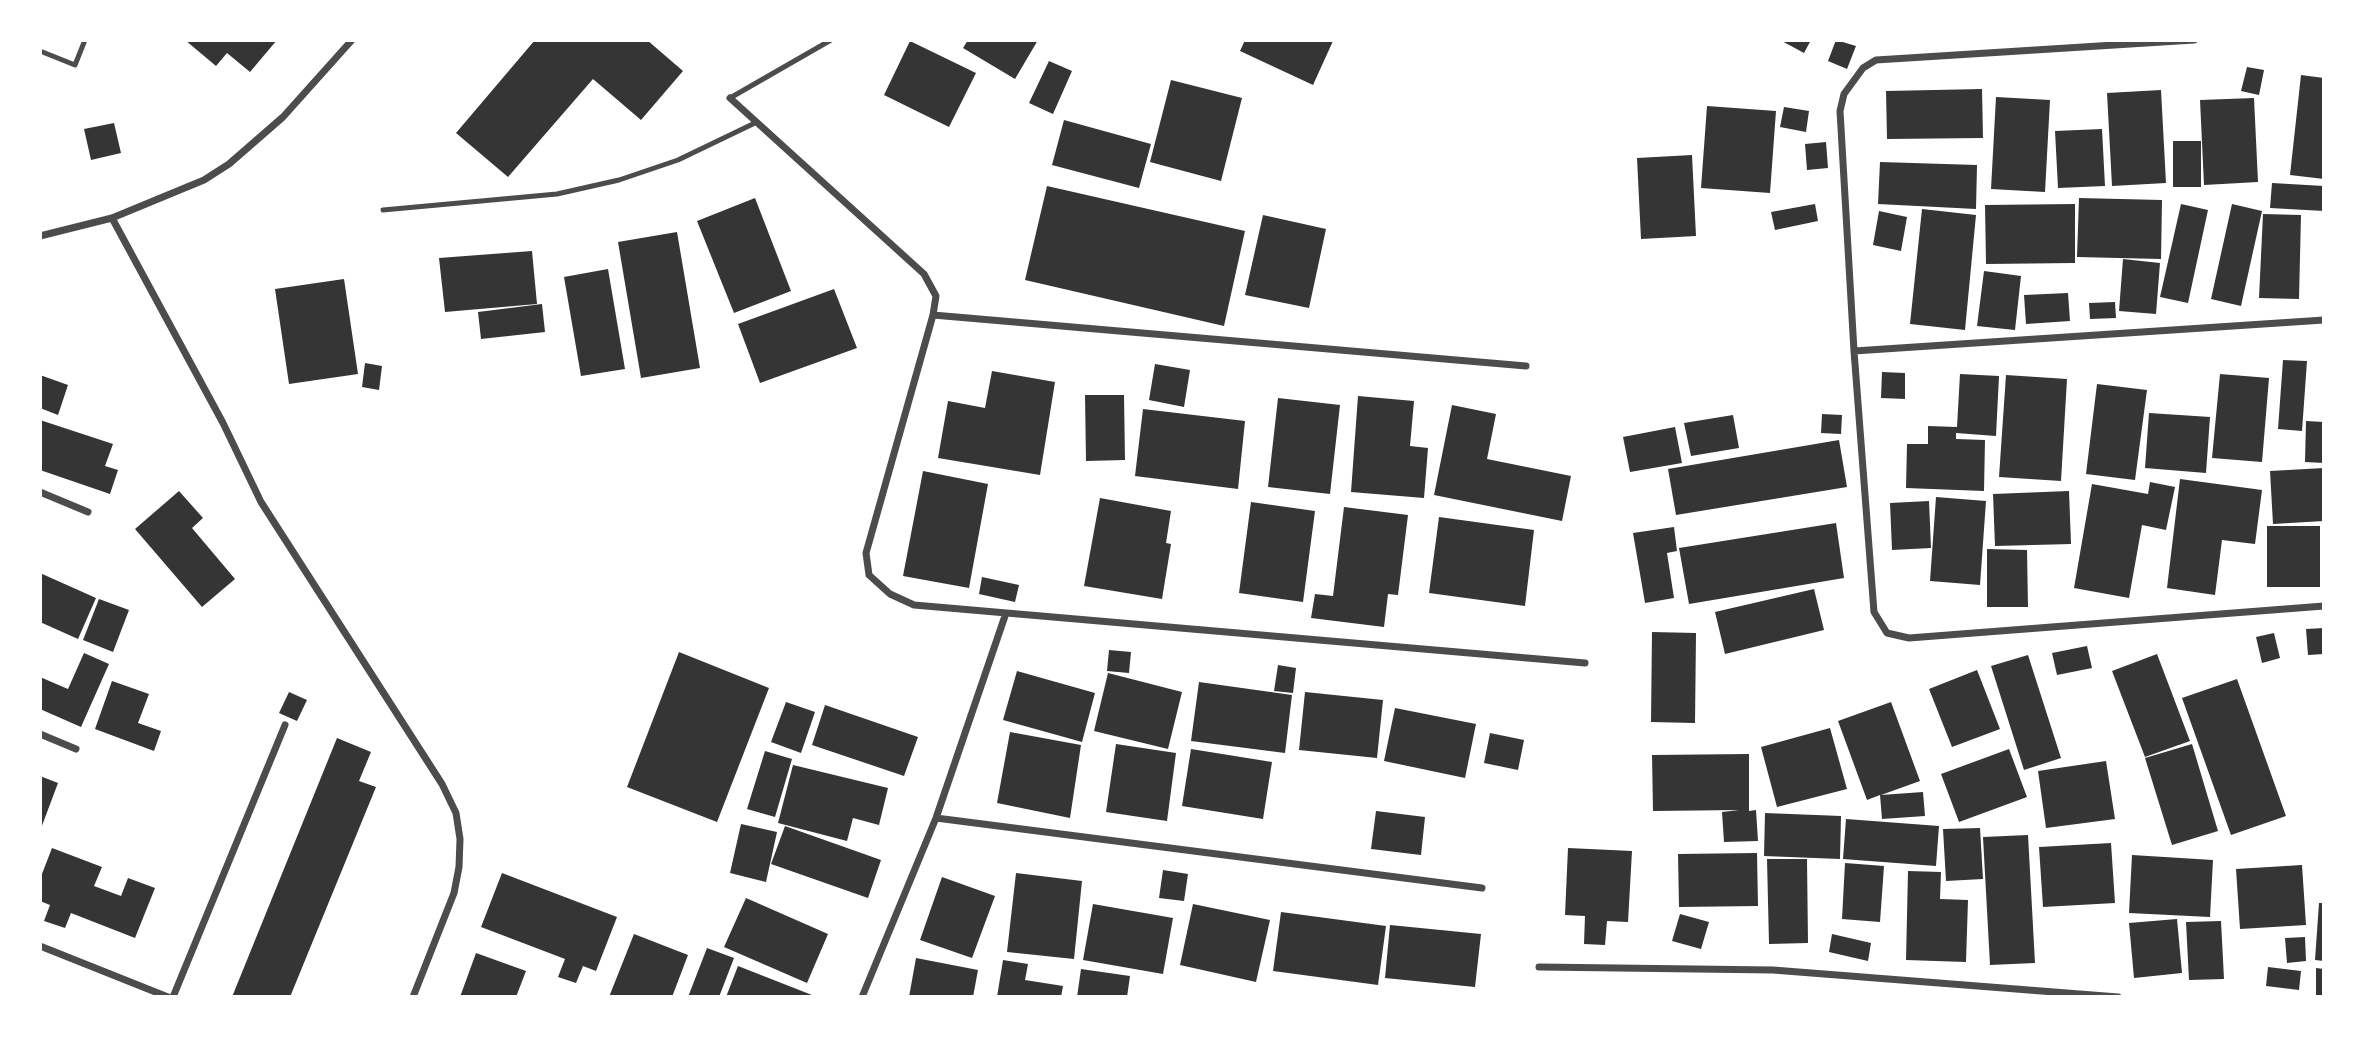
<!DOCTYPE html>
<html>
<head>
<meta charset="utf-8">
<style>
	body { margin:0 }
	#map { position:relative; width:2364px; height:1037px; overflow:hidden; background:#fff; font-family:"Source Sans 3",sans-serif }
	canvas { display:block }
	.frame { position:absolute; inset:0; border:42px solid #fff; pointer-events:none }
</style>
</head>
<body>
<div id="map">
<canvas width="2364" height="1037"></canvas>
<div class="frame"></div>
</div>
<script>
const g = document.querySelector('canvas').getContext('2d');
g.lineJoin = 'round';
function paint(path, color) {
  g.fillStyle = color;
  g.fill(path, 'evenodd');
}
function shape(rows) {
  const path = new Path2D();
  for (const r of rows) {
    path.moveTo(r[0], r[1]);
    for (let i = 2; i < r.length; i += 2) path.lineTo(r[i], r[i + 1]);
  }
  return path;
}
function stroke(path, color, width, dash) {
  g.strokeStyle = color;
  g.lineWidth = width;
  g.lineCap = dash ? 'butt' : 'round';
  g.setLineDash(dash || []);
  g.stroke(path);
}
paint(shape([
	[185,40,277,40,250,72,227,53,216,66],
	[535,40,647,40,683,71,641,120,593,79,508,177,456,133],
	[968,40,1038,40,1015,79,963,48],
	[1245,40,1331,40,1333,41,1313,85,1240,51],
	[1780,40,1811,40,1804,53],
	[1836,40,1856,46,1847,69,1828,61],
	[910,41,976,73,949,127,884,95],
	[1049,61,1072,71,1053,114,1029,103],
	[2247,67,2264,70,2259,95,2241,91],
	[2301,75,2324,78,2324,179,2290,175],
	[1171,80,1242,98,1221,181,1150,162],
	[1982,89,1983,138,1887,139,1886,91],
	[2161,90,2166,183,2112,186,2107,93],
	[1996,97,2050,100,2045,192,1991,189],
	[2254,98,2258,182,2204,185,2200,100],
	[1707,106,1776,111,1770,193,1701,188],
	[1784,107,1809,111,1806,132,1780,127],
	[1064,120,1151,144,1139,188,1052,165],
	[114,123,121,153,91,160,84,129],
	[2102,129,2105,186,2058,188,2055,131],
	[2173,141,2201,141,2201,187,2173,187],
	[1826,142,1828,168,1807,170,1805,144],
	[1692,155,1696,236,1641,239,1637,158],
	[1880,162,1977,165,1976,209,1878,204],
	[2272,183,2324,186,2324,211,2270,208],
	[1047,186,1245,231,1224,326,1025,280],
	[755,198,791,291,734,313,697,221],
	[2079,198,2162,200,2161,259,2077,257],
	[1815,204,1818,221,1775,230,1771,212],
	[2075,204,2075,263,1986,264,1985,205],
	[2181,204,2208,210,2188,303,2160,297],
	[2232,204,2262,211,2241,306,2211,299],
	[1922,209,1976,215,1965,330,1910,324],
	[1879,211,1907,217,1901,251,1873,245],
	[2263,214,2301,215,2299,299,2259,298],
	[1263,215,1326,229,1309,308,1245,295],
	[677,232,700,368,641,378,618,242],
	[532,251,537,304,445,312,439,258],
	[2123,259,2160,263,2156,314,2119,311],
	[608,269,625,369,581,376,564,277],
	[1984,271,2021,276,2015,330,1977,326],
	[344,279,358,374,289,384,275,289],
	[834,289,857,348,760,383,738,324],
	[2068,293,2070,321,2026,324,2024,295],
	[2115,302,2116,318,2090,319,2089,303],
	[542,304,545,332,481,339,478,312],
	[2283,360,2307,361,2302,431,2278,429],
	[365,363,382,366,379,390,362,387],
	[1155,364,1190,370,1184,407,1149,400],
	[992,371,1055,382,1040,475,938,458,948,401,985,408],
	[1882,372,1905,373,1905,399,1881,398],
	[1960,374,1999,376,1996,436,1956,433,1956,439,1985,440,1984,491,1906,488,1907,444,1928,444,1928,426,1957,427],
	[2220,374,2269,378,2262,462,2212,458],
	[40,375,68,385,58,415,40,408],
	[2006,375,2067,379,2061,481,1999,477],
	[2097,384,2147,390,2135,480,2086,474],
	[1085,395,1124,395,1125,460,1086,461],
	[1358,396,1414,401,1410,446,1428,448,1424,498,1351,492],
	[1278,398,1340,405,1330,494,1268,487],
	[1452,405,1496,414,1487,459,1571,476,1562,521,1434,495],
	[1143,409,1245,421,1238,489,1135,476],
	[2149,413,2210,417,2206,473,2145,468],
	[1822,414,1842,415,1841,434,1821,433],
	[1733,415,1739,448,1691,456,1684,423],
	[40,420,113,444,105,466,118,470,110,494,40,470],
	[2306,421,2324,422,2324,463,2305,462],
	[1675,427,1682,463,1630,472,1623,437],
	[1839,440,1847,487,1676,515,1668,469],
	[2324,468,2324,521,2273,524,2270,471],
	[923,471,988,484,969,588,903,576],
	[2180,479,2262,490,2255,544,2222,540,2215,595,2167,588],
	[2150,482,2175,487,2166,530,2142,525,2129,598,2074,588,2092,484,2148,494],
	[179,491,203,518,192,528,235,579,202,607,135,529],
	[2069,491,2071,544,1995,546,1993,494],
	[1936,497,1986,501,1980,585,1930,581],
	[1100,498,1171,511,1166,543,1171,544,1162,599,1084,586],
	[1929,501,1931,548,1892,550,1890,503],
	[1251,502,1315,511,1303,602,1239,593],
	[1344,507,1408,515,1398,595,1388,594,1384,627,1311,618,1315,594,1333,596],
	[1439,517,1534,530,1525,606,1429,593],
	[1836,523,1844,578,1689,604,1679,548],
	[2267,526,2320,526,2320,587,2267,587],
	[1674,527,1677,551,1667,553,1674,598,1645,603,1633,533],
	[1987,549,2027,550,2028,607,1987,607],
	[40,573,96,598,78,639,40,622],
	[982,577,1019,585,1015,602,979,594],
	[1814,589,1824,630,1725,654,1715,612],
	[99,599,129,610,113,652,83,640],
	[2324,628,2324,654,2308,655,2306,629],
	[1652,632,1696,633,1695,723,1651,722],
	[2274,633,2280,658,2262,663,2256,637],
	[2087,646,2092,668,2057,675,2052,653],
	[1109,650,1131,652,1129,673,1107,671],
	[679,652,769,688,717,822,627,787],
	[84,653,109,664,81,727,40,709,40,677,68,689],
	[2157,654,2190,741,2145,757,2112,671],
	[2028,655,2061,758,2024,770,1991,666],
	[1278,665,1296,668,1293,693,1274,691],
	[1977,670,2000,729,1952,747,1929,689],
	[1017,671,1095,693,1082,742,1003,720],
	[1108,673,1182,692,1168,749,1094,731],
	[2237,679,2286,816,2231,835,2182,698],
	[112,681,149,694,138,723,161,731,154,751,95,729],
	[1199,682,1292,695,1285,753,1191,741],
	[289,692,307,700,297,721,279,713],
	[1305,692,1383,700,1377,758,1299,750],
	[786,702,815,712,801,753,771,742],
	[1891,702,1920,781,1881,795,1923,792,1925,816,1882,819,1880,795,1867,800,1838,721],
	[825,705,918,737,904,776,812,745],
	[1395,708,1476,724,1465,778,1384,761],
	[1830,728,1847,789,1777,807,1761,747],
	[1010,732,1081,745,1070,818,997,803],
	[1490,733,1524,740,1518,770,1484,763],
	[337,738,371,752,359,781,376,787,290,997,232,997],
	[1116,744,1176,753,1167,821,1106,812],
	[2192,744,2218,831,2172,845,2145,758],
	[1191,749,1272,762,1263,819,1182,806],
	[2009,749,2027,797,1959,822,1941,774],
	[765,751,792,759,775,817,747,809],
	[1749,754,1749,811,1756,810,1758,841,1724,842,1722,812,1739,810,1653,811,1652,755],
	[2106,761,2115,819,2046,828,2038,771],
	[793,765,888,788,879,825,853,818,847,841,778,823],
	[40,776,58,783,40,831],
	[1376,811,1425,817,1421,855,1371,849],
	[1765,813,1841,816,1840,859,1764,856],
	[1846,819,1939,826,1936,866,1843,859],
	[741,824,777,832,766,882,730,873],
	[785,826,881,860,868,898,771,864],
	[1980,828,1983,879,1946,881,1943,829],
	[2028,835,2035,963,1990,965,1983,837],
	[2111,843,2115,903,2043,907,2039,847],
	[52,848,102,867,94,886,121,896,128,878,155,888,135,938,71,913,65,928,44,921,50,905,40,901,40,879],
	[1568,848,1632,851,1628,922,1607,921,1605,945,1584,944,1585,916,1565,915],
	[1757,853,1758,906,1679,907,1678,854],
	[2132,855,2213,860,2210,917,2129,913],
	[1767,859,1807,859,1808,943,1769,944],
	[1845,863,1884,866,1880,922,1842,919],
	[2302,865,2306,925,2240,929,2236,869],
	[1163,870,1188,874,1184,901,1159,898],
	[1908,871,1941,872,1940,899,1968,900,1966,962,1906,960],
	[502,873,617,917,596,971,583,966,576,983,558,977,565,959,481,927],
	[1016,873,1082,881,1074,959,1007,952],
	[942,877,995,896,972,958,920,940],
	[746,898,828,934,807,983,724,947],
	[2319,903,2324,903,2324,961,2315,960],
	[1093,904,1173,918,1163,974,1083,960],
	[1193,904,1270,920,1256,982,1180,965],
	[1281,912,1386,926,1378,985,1273,971],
	[1680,914,1709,922,1701,949,1672,941],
	[2177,919,2182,973,2134,978,2129,923],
	[2221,921,2224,979,2189,980,2186,922],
	[1390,925,1481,934,1475,987,1385,978],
	[634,934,688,955,672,997,609,997],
	[1832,934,1871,943,1868,961,1829,952],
	[2305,937,2306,961,2287,963,2285,938],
	[707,948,734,958,719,997,688,997],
	[476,953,526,971,516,997,460,997],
	[916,958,978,970,973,997,909,997],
	[1003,960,1028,964,1025,980,1063,986,1061,997,997,997],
	[738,966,817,997,726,997],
	[2268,967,2301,971,2299,990,2266,986],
	[2316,968,2324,969,2324,997,2316,997],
	[1081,969,1130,976,1127,997,1077,997]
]), '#353535');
stroke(shape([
	[40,51,75,65,85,40],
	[730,98,831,40],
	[383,210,557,194,619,180,678,160,757,122]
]), '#4c4c4c', 5);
stroke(shape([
	[2194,40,1876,60,1863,68,1844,94,1840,111,1854,351,1874,612,1887,633,1909,638,2324,606],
	[730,98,924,274,936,296,933,315,866,553,869,575,890,594,914,605,1585,663],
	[112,218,223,423,261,502,442,784,456,813,460,839,459,867,454,893,413,997],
	[40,236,112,218,204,180,229,164,283,117,352,40],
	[933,315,1526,366],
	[1854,351,2324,320],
	[40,492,88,512],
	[40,734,76,749],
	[936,818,1482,888],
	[40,946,168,997],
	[1539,967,1773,970,2118,997],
	[173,997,285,725],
	[862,997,936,818,1006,613]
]), '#4c4c4c', 7);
</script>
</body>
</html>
